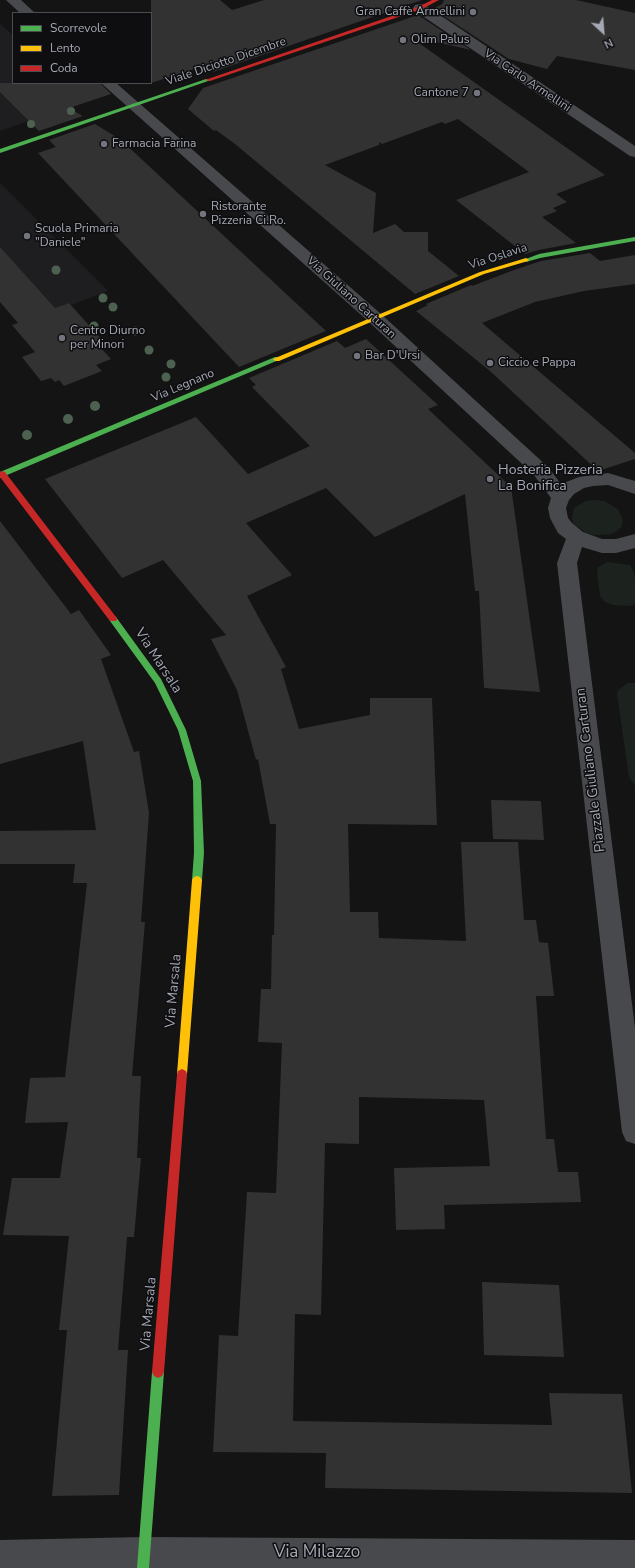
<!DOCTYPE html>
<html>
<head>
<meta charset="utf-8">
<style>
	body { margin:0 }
	#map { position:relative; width:635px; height:1568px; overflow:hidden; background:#141414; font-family:"Nunito Sans",sans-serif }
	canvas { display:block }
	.legend { position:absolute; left:12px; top:12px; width:140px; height:72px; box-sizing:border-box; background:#0e0e10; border:1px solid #4a4c52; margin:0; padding:5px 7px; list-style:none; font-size:12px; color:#a5a9b5 }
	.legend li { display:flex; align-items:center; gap:8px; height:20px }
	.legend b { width:20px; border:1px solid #4a4c52 }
	.north { position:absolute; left:583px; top:12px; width:40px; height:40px; -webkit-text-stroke:3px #0e0e10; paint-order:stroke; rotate:154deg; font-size:11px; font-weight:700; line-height:16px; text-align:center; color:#a5a9b5 }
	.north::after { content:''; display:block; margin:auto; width:14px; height:18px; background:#a5a9b5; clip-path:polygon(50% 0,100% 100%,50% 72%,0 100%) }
</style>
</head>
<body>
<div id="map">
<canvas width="635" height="1568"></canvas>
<ul class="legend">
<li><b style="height:5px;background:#4caf50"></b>Scorrevole</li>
<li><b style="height:5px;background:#ffc107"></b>Lento</li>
<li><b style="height:5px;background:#c62828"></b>Coda</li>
</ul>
<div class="north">N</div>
</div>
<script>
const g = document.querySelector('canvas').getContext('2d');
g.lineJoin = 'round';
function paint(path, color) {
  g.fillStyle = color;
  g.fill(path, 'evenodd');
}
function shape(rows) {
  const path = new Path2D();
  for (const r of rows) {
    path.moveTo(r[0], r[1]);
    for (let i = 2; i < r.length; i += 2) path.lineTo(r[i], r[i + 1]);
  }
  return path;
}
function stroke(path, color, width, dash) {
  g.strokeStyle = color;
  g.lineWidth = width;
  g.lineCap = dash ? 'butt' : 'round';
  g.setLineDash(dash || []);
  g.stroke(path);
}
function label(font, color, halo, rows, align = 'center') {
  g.font = font + ' "Nunito Sans",sans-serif';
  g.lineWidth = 3;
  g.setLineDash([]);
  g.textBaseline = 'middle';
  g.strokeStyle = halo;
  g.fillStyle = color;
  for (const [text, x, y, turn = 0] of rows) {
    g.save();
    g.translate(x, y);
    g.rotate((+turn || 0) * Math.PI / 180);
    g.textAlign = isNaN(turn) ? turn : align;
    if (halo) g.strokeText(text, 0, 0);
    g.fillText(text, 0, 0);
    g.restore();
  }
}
paint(shape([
	[0,24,13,35,13,83,88,101,0,131],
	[0,183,108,291,71,305,69,303,55,308,37,289,0,303]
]), '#1e1e20');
paint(shape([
	[595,500,604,501,618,509,623,520,622,526,617,531,611,534,594,535,586,533,574,524,572,519,574,508,586,501],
	[607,562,630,565,634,573,635,579,635,603,632,606,613,605,605,602,600,596,597,572,598,567],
	[628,683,635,683,635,786,629,777,617,694,618,690]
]), '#1c231e');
paint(shape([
	[151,0,220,0,232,10,264,0,422,0,213,72,222,60,151,83],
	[444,0,576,0,635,13,635,70,557,56,547,69,509,59,433,9,442,4],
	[418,15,471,50,409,36,605,175,556,194,567,202,553,208,557,211,542,217,576,243,539,250,525,254,456,200,529,172,458,119,445,124,442,122,382,144,379,142,379,145,325,165,376,193,373,233,395,224,404,232,428,232,428,251,459,276,415,294,235,144,216,130,214,131,188,109,203,88],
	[0,83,100,83,111,94,69,108,83,116,39,131,0,92],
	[95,124,121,140,326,331,239,367,38,153,56,147,49,140],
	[0,247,55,308,69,303,105,343,99,346,111,359,96,365,102,371,64,386,59,380,55,382,51,378,41,381,22,357,35,352,12,325,18,323,0,302],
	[590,253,600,261,635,255,635,284,584,291,535,302,482,323,635,453,635,459,598,471,490,371,416,311,428,305,426,304,471,285,472,286,514,270,541,261],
	[366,339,438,405,428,409,511,487,540,692,484,688,479,591,475,591,465,494,375,537,326,488,246,523,292,575,247,596,286,667,281,669,299,729,370,715,370,698,432,698,437,825,348,824,350,912,378,912,379,938,466,941,461,842,518,842,524,920,536,920,539,942,548,943,554,996,536,996,546,1139,554,1139,558,1172,578,1172,581,1202,444,1205,445,1229,396,1230,394,1168,490,1166,484,1100,359,1097,359,1144,325,1143,321,1315,295,1314,293,1421,552,1425,549,1393,622,1394,632,1493,325,1488,326,1453,213,1452,219,1335,238,1336,247,1192,276,1193,282,1043,258,1042,261,989,271,989,272,935,274,935,276,824,270,824,258,759,256,760,237,690,211,639,226,635,163,560,122,578,45,479,196,417,248,474,310,446,252,387,256,385,249,378,337,341,345,348],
	[0,521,71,614,79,610,111,655,101,659,134,752,139,751,149,813,141,922,145,922,132,1076,141,1076,137,1158,141,1158,134,1237,127,1237,118,1350,128,1350,119,1495,52,1496,67,1330,59,1330,69,1236,3,1235,12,1178,60,1178,68,1122,25,1123,30,1078,65,1077,87,883,73,883,75,864,0,864,0,831,96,830,83,741,0,764],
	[491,800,541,801,544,840,493,839],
	[482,1282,559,1285,564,1357,484,1355]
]), '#323233');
paint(shape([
	[6,0,21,0,35,13,20,13,6,0],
	[420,4,425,5,635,146,635,157,630,156,415,11,413,8,415,5,420,4],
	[101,83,116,83,381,314,548,467,561,484,579,477,608,473,635,481,635,494,608,485,593,486,584,488,574,494,569,500,566,508,568,518,572,523,583,532,602,539,616,539,635,534,635,548,616,553,602,553,582,547,577,563,635,1028,635,1144,626,1141,622,1132,557,563,566,539,558,533,550,518,548,508,551,498,534,475,369,322,101,83],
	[144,1537,635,1540,635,1568,0,1568,0,1540,144,1537]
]), '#48494d');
paint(shape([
	[206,79,211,80,0,153,0,149,206,79],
	[635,237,635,241,540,258,526,262,523,260,539,254,635,237],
	[275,357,279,357,281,359,0,478,0,472,275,357],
	[113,616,116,617,161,679,186,730,201,781,204,853,202,880,200,883,197,884,194,883,192,880,194,853,193,781,178,730,155,683,110,621,109,619,110,617,113,616],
	[158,1366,162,1368,164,1372,149,1568,137,1568,152,1372,154,1368,158,1366]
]), '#4caf50');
paint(shape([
	[526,258,529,260,528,261,484,274,279,361,275,361,273,359,480,272,526,258],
	[197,876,200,877,202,880,187,1074,186,1077,182,1079,178,1077,177,1074,192,880,194,877,197,876]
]), '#ffc107');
paint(shape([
	[432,0,439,0,422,9,210,81,205,80,418,7,432,0],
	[2,471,5,472,116,617,117,619,116,621,110,621,0,477,0,472,2,471],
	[182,1069,186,1071,187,1074,164,1372,162,1376,158,1378,154,1376,152,1372,177,1074,178,1071,182,1069]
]), '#c62828');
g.fillStyle = '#4d6150';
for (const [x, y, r] of [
	[71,111,4],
	[31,124,4],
	[56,270,4.5],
	[103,298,4.5],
	[113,307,4.5],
	[94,326,4.5],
	[135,331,4.5],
	[149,350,4.5],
	[171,364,4.5],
	[166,377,4.5],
	[95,406,5],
	[68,419,5],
	[27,435,5]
]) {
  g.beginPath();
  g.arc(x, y, r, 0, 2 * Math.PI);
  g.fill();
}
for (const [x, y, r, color] of [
	[473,12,4,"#72757d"],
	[403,40,4,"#72757d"],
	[477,93,4,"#72757d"],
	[104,144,4,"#72757d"],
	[203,214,4,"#72757d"],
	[27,236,4,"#72757d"],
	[62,338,4,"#72757d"],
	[357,356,4,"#72757d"],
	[490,363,4,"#72757d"],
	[490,479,4,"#72757d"]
]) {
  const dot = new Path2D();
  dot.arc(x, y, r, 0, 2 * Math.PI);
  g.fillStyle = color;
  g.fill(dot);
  stroke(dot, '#0e0e10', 1.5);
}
label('12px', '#a5a9b5', '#0e0e10', [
	["Gran Caffè Armellini",465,12,"right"],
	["Olim Palus",411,40],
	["Cantone 7",469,93,"right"],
	["Farmacia Farina",112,144],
	["Ristorante",211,207],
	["Pizzeria Ci.Ro.",211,221],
	["Scuola Primaria",35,229],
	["\"Daniele\"",35,243],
	["Centro Diurno",70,331],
	["per Minori",70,345],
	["Bar D'Ursi",365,356],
	["Ciccio e Pappa",498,363]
], 'left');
label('12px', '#a5a9b5', '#0e0e10', [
	["Viale Diciotto Dicembre",226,62,-19],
	["Via Carlo Armellini",527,81,34],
	["Via Oslavia",498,257,-18],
	["Via Giuliano Carturan",351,298,42],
	["Via Legnano",183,386,-23]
]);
label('14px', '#a5a9b5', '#0e0e10', [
	["Hosteria Pizzeria",498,471],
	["La Bonifica",498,487]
], 'left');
label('14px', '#a5a9b5', '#0e0e10', [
	["Via Marsala",158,661,57],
	["Piazzale Giuliano Carturan",591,770,-97],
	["Via Marsala",174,991,-85],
	["Via Marsala",149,1314,-85]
]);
label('17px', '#a5a9b5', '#0e0e10', [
	["Via Milazzo",317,1553]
]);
</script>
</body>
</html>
